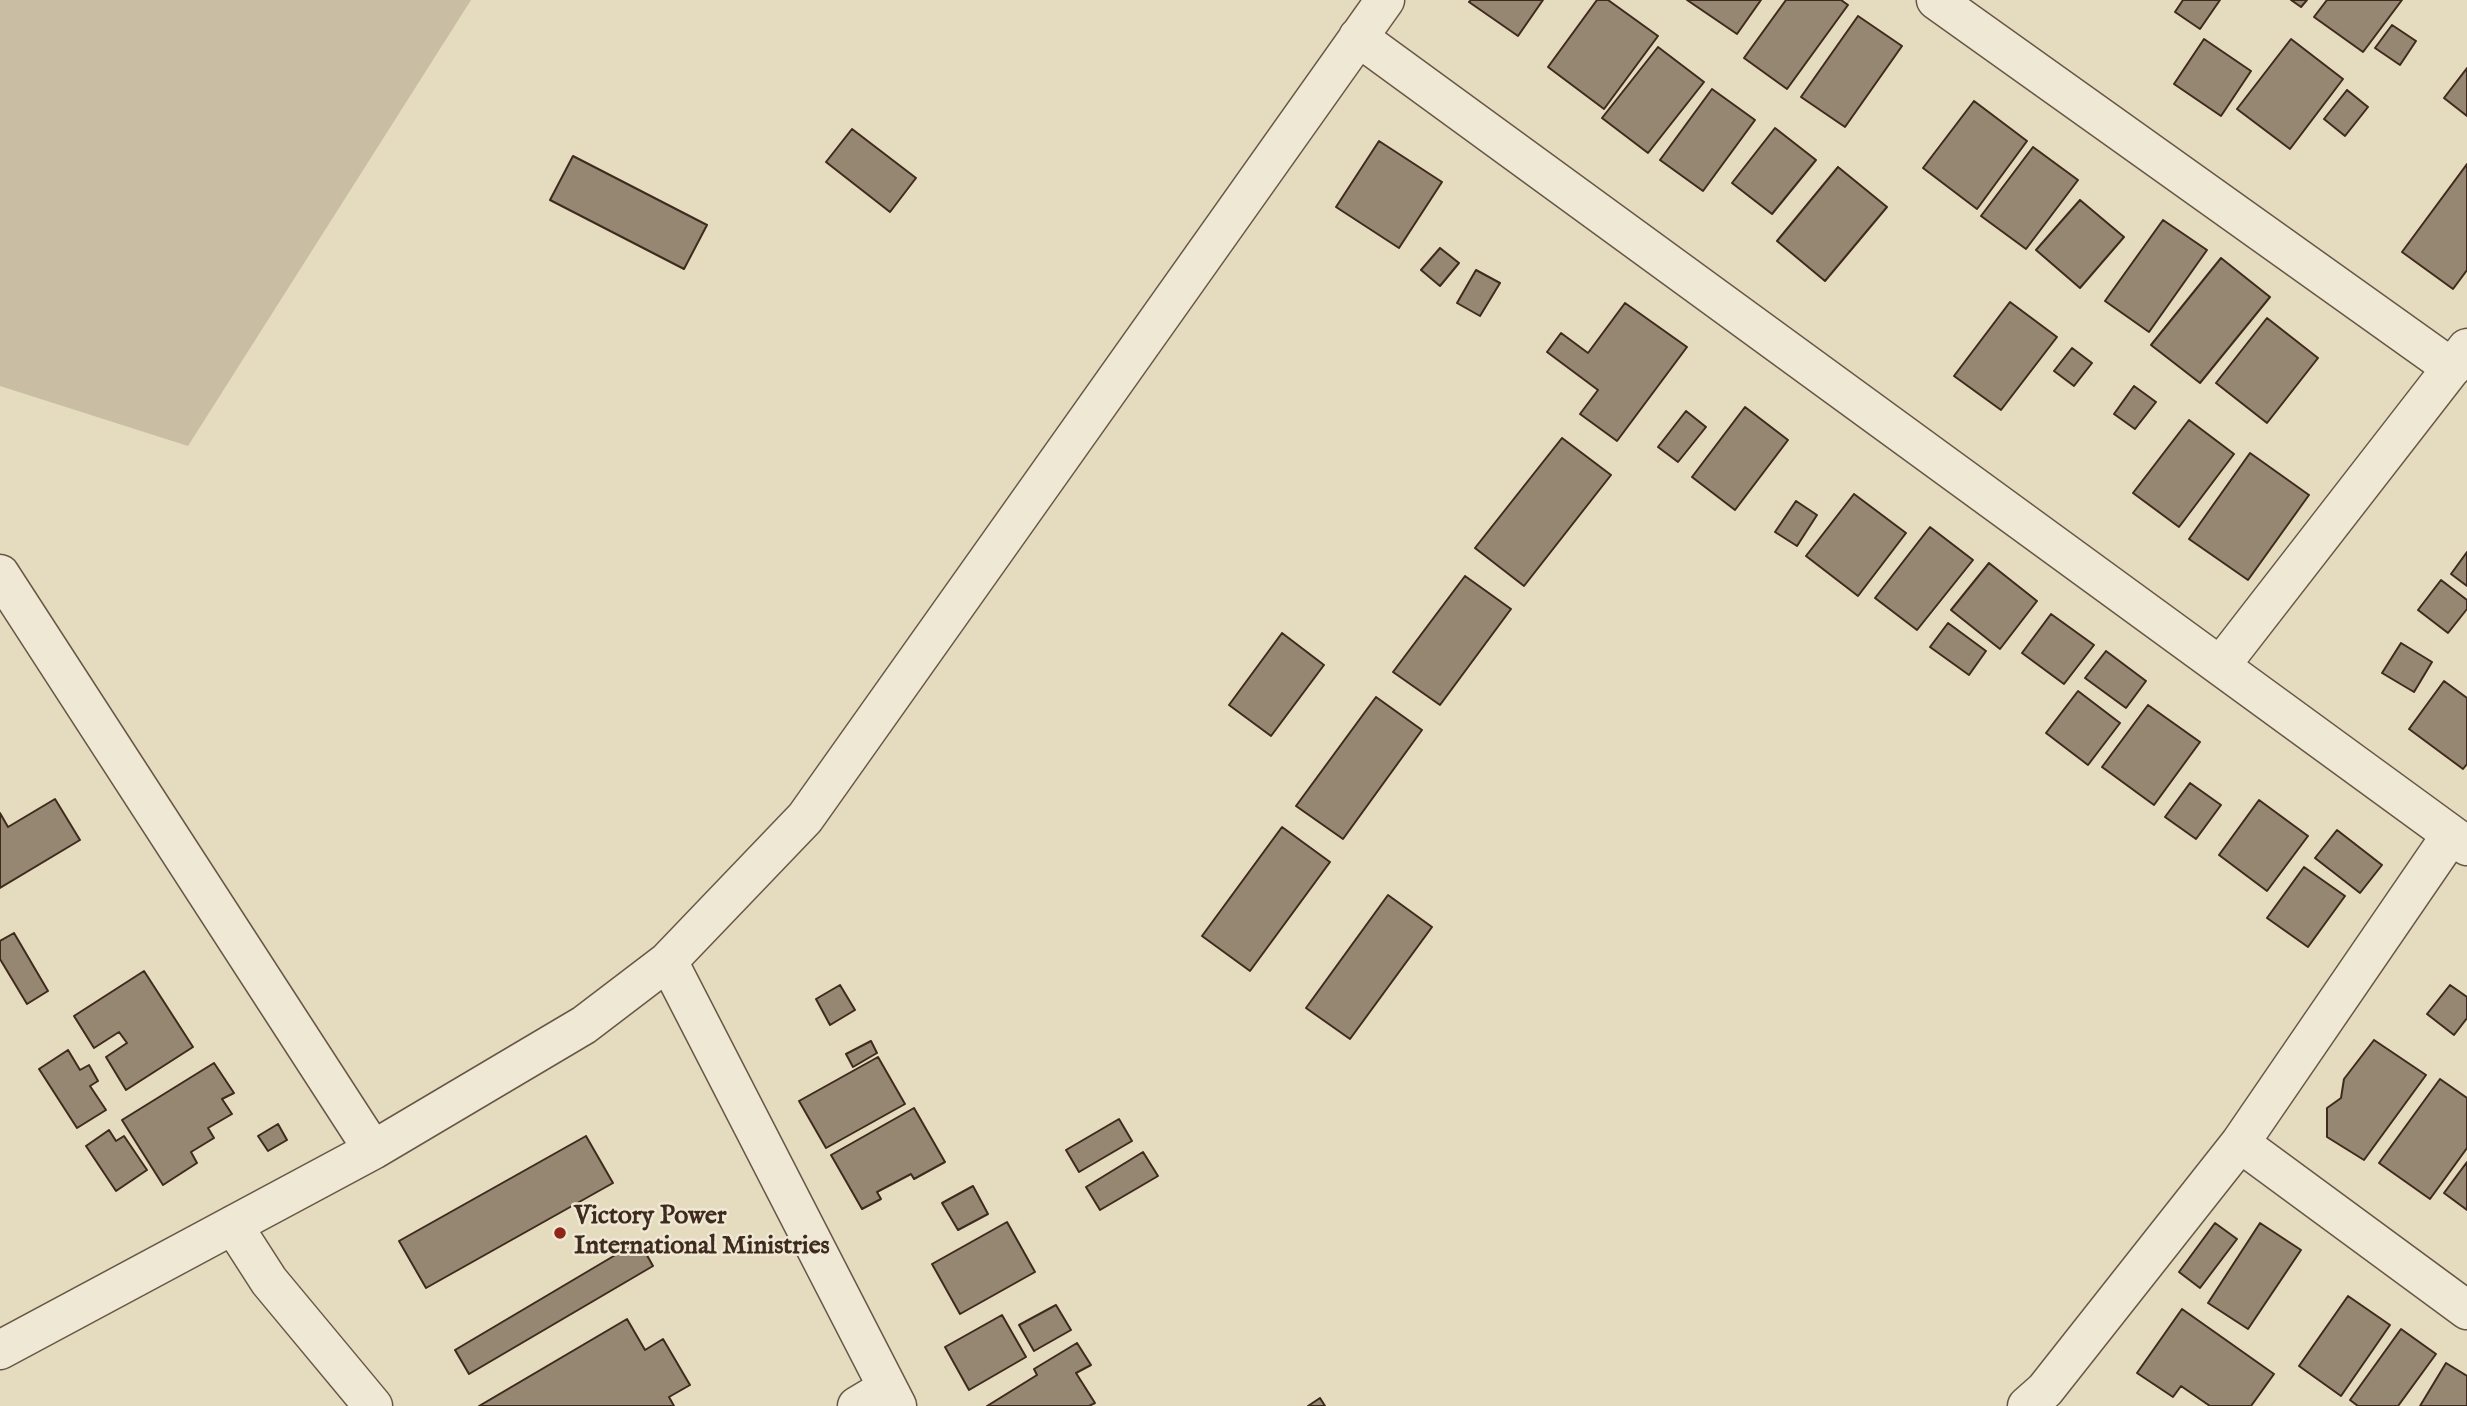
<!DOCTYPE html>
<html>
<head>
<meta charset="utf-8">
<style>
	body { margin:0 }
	canvas { display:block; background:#e5dbbe }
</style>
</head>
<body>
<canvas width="2467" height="1406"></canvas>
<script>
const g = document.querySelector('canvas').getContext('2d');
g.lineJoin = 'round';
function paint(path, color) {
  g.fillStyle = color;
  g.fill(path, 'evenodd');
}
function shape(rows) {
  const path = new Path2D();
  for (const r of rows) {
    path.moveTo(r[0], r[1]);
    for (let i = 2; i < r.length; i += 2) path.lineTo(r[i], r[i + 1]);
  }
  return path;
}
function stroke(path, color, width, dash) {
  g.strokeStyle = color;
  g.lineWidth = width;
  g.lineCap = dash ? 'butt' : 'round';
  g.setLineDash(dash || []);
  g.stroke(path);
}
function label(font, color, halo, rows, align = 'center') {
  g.font = font + ' "IM FELL English",serif';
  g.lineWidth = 5;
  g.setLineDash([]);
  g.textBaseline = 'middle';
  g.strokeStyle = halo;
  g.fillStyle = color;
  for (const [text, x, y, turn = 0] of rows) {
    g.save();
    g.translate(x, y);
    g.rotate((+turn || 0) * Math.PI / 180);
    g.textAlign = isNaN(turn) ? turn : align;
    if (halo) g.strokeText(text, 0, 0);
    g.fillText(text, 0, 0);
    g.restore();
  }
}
paint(shape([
	[0,0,471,0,188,446,0,386]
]), '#c9bda3');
const building = shape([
	[1471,0,1543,0,1518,36,1469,2,1471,0],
	[1597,0,1608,0,1658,36,1604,109,1548,67,1597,0],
	[1687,0,1761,0,1737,34,1687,0],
	[1786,0,1841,0,1848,5,1787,89,1744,58,1786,0],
	[2183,0,2220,0,2200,29,2175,12,2183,0],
	[2291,0,2307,0,2301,7,2291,0],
	[2327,0,2402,0,2363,52,2314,17,2327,0],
	[1858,16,1902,46,1845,127,1801,97,1858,16],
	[2392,25,2416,41,2400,65,2375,48,2392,25],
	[2204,39,2251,71,2221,116,2174,84,2204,39],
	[2291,39,2343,79,2290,149,2237,109,2291,39],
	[1658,47,1704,82,1648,153,1602,118,1658,47],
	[2467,68,2467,116,2444,98,2467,68],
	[1712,89,1755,120,1703,191,1660,160,1712,89],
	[2347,90,2368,107,2345,136,2324,119,2347,90],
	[1974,101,2027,141,1977,209,1923,168,1974,101],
	[1775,128,1816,160,1772,214,1732,183,1775,128],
	[852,129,916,178,890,212,826,162,852,129],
	[1379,141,1442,182,1399,248,1336,207,1379,141],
	[2033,147,2078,180,2026,249,1981,216,2033,147],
	[573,156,707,225,684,269,550,200,573,156],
	[2467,164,2467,270,2453,289,2402,252,2467,164],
	[1838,167,1887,207,1825,281,1777,241,1838,167],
	[2080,200,2124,237,2080,288,2036,250,2080,200],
	[2163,220,2207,250,2149,332,2105,301,2163,220],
	[1440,248,1459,263,1440,286,1421,270,1440,248],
	[2221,258,2270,297,2200,383,2151,345,2221,258],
	[1476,270,1500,283,1480,316,1457,303,1476,270],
	[2010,302,2057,337,2001,410,1954,376,2010,302],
	[1625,303,1687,347,1617,441,1580,414,1598,390,1547,352,1561,333,1588,353,1625,303],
	[2267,318,2318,358,2267,423,2216,383,2267,318],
	[2072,348,2092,363,2074,386,2054,371,2072,348],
	[2134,386,2156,402,2135,429,2114,414,2134,386],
	[1745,407,1788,440,1735,510,1692,477,1745,407],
	[1686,411,1706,427,1678,462,1658,447,1686,411],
	[2189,420,2234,454,2179,527,2133,493,2189,420],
	[1562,438,1611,475,1524,586,1475,548,1562,438],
	[2250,453,2309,495,2248,580,2189,539,2250,453],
	[1854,494,1906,533,1858,596,1806,556,1854,494],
	[1796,501,1817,515,1797,546,1775,532,1796,501],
	[1930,527,1973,560,1917,630,1875,598,1930,527],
	[2467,552,2467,586,2451,574,2467,552],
	[1989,563,2037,601,2000,649,1951,610,1989,563],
	[1465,576,1511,609,1440,705,1393,672,1465,576],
	[2441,580,2467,600,2467,609,2448,633,2418,610,2441,580],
	[2051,614,2094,645,2064,684,2022,653,2051,614],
	[1948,623,1986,651,1969,675,1930,647,1948,623],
	[1282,633,1324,665,1271,736,1229,705,1282,633],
	[2401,643,2432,662,2414,692,2382,673,2401,643],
	[2106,651,2146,681,2126,708,2085,678,2106,651],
	[2444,681,2467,698,2467,764,2463,769,2409,729,2444,681],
	[2078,691,2120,723,2088,765,2046,733,2078,691],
	[1376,697,1422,730,1343,839,1296,806,1376,697],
	[2148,705,2200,742,2154,805,2102,767,2148,705],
	[2190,783,2221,805,2196,839,2165,817,2190,783],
	[55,799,80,840,0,888,0,813,8,827,55,799],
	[2259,800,2308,836,2267,891,2219,855,2259,800],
	[1282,827,1330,862,1250,971,1202,936,1282,827],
	[2337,830,2382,865,2360,893,2315,858,2337,830],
	[2304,867,2345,896,2308,947,2267,918,2304,867],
	[1388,895,1432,927,1350,1039,1306,1008,1388,895],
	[14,933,48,991,27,1004,0,959,0,941,14,933],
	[144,971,193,1047,126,1090,106,1057,127,1043,119,1032,94,1048,74,1016,144,971],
	[840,985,855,1010,830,1025,816,999,840,985],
	[2450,985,2467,997,2467,1018,2454,1035,2427,1014,2450,985],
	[2374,1040,2426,1075,2364,1160,2327,1137,2327,1108,2341,1098,2344,1079,2374,1040],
	[871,1041,877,1053,853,1067,846,1054,871,1041],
	[68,1050,80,1070,89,1065,98,1081,90,1086,106,1110,77,1128,39,1069,68,1050],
	[878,1057,905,1104,826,1148,799,1101,878,1057],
	[214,1063,234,1093,222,1099,232,1114,208,1128,214,1138,191,1152,197,1163,163,1185,122,1120,214,1063],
	[2440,1079,2467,1098,2467,1148,2430,1199,2379,1163,2440,1079],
	[914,1108,945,1162,914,1179,911,1174,877,1192,881,1199,862,1209,831,1155,914,1108],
	[1119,1119,1132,1141,1079,1172,1066,1150,1119,1119],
	[278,1124,287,1140,268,1151,258,1136,278,1124],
	[109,1130,116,1141,124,1136,147,1170,116,1191,86,1146,109,1130],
	[586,1136,613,1183,426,1288,399,1241,586,1136],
	[1143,1152,1158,1176,1100,1210,1086,1187,1143,1152],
	[2467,1162,2467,1210,2444,1193,2467,1162],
	[973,1186,988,1214,958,1230,942,1203,973,1186],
	[1007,1222,1035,1272,960,1314,932,1264,1007,1222],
	[2215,1223,2237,1239,2200,1288,2179,1272,2215,1223],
	[2260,1223,2301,1250,2248,1329,2208,1303,2260,1223],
	[639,1241,653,1266,469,1374,455,1350,639,1241],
	[2348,1296,2390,1325,2341,1396,2299,1366,2348,1296],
	[1056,1305,1071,1330,1034,1351,1019,1325,1056,1305],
	[2182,1309,2274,1374,2251,1406,2210,1406,2181,1386,2173,1397,2137,1373,2182,1309],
	[1002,1315,1026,1357,969,1390,945,1347,1002,1315],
	[627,1319,645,1350,663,1339,690,1385,669,1397,674,1406,479,1406,627,1319],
	[2401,1329,2436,1354,2398,1406,2358,1406,2350,1400,2401,1329],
	[1077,1343,1091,1365,1076,1373,1095,1403,1089,1406,987,1406,1037,1375,1034,1369,1077,1343],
	[2446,1363,2467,1376,2467,1406,2420,1406,2446,1363],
	[1320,1398,1325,1406,1308,1406,1320,1398]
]);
paint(building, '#958771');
stroke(building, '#3f2b1e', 2);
const minor = shape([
	[1936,0,2452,368],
	[1358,37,2467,846],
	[0,574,373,1150],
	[2221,665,2467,348],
	[668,961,897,1406],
	[2240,1143,2467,1310],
	[233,1225,269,1281,373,1406],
	[0,1350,373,1150,584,1025,668,961,805,818,1385,0],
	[857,1406,887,1388],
	[2027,1406,2045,1390,2240,1143,2451,835]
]);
stroke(minor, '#685746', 41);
stroke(minor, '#eee8d5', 38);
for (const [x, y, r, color] of [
	[560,1233,7,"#8f2418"]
]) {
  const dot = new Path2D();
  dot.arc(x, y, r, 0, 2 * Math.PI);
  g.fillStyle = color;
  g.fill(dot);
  stroke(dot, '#eee8d5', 2.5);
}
label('bold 26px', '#3f2b1e', '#eee8d5', [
	["Victory Power",574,1218],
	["International Ministries",574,1248]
], 'left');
</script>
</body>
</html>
